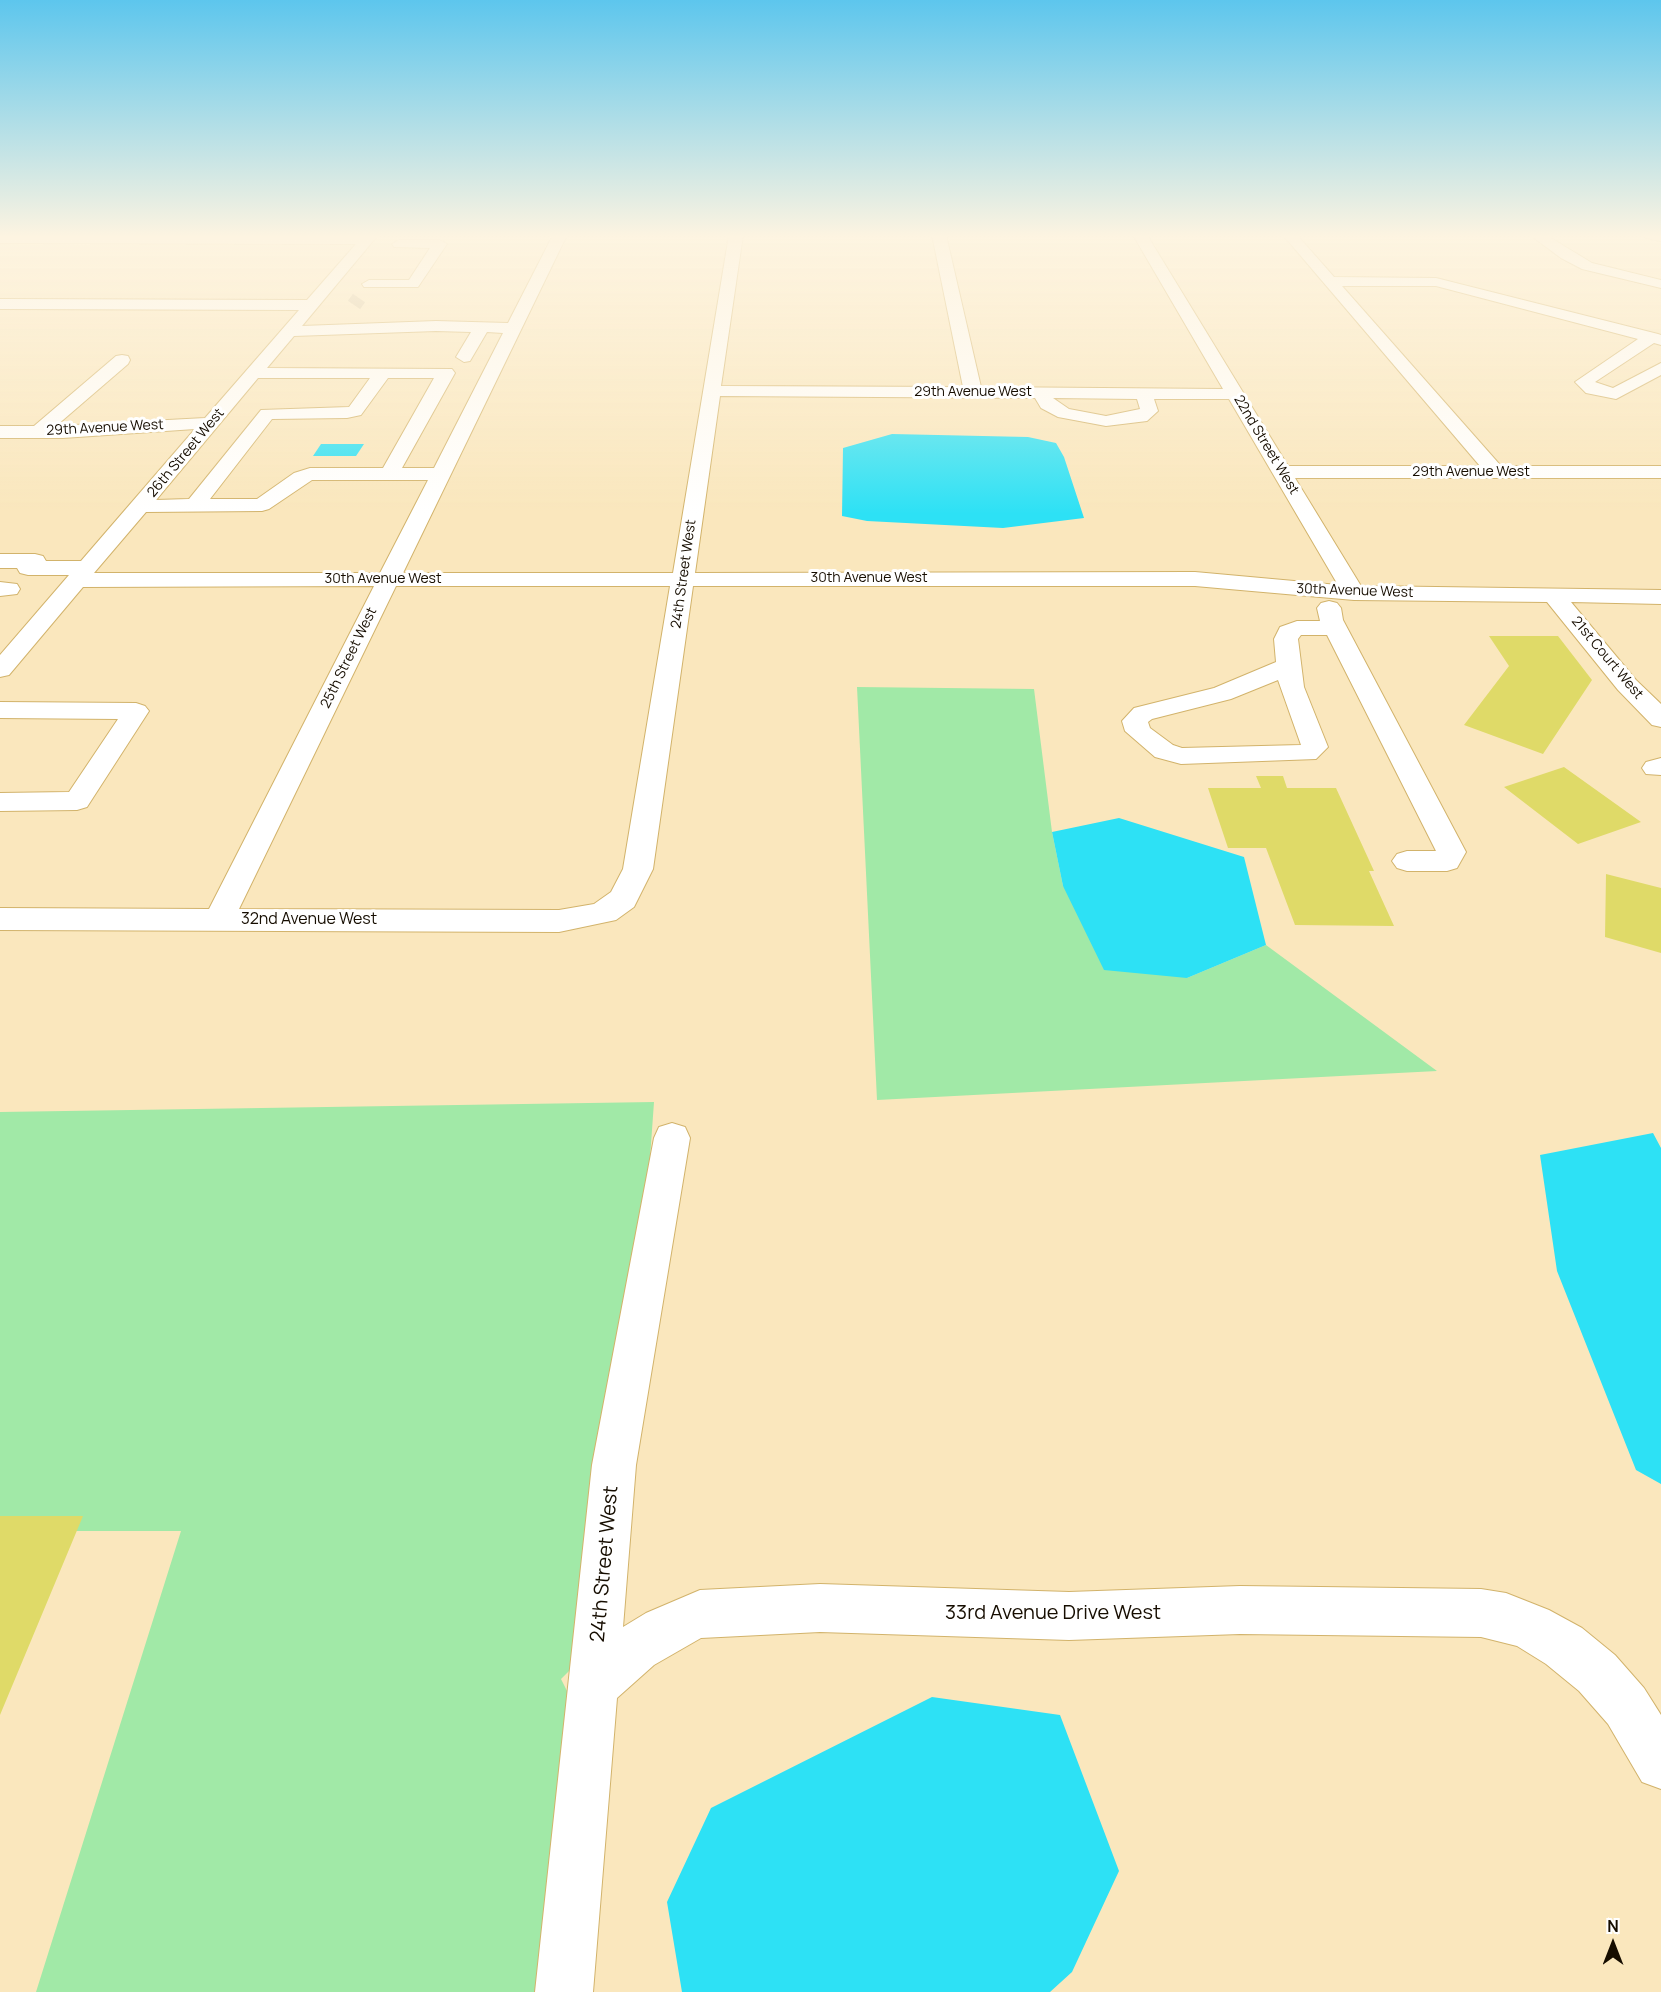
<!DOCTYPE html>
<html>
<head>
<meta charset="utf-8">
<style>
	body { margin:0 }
	#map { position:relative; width:1661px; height:1992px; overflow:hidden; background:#fae7bd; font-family:Manrope,sans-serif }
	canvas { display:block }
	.north { position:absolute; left:1583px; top:1914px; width:60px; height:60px; -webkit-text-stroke:4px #fff; paint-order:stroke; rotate:0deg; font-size:16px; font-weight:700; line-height:24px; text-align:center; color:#160d00 }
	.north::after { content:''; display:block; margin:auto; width:21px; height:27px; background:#160d00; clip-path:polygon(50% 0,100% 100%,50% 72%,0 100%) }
</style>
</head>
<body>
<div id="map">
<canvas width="1661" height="1992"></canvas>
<div class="north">N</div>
</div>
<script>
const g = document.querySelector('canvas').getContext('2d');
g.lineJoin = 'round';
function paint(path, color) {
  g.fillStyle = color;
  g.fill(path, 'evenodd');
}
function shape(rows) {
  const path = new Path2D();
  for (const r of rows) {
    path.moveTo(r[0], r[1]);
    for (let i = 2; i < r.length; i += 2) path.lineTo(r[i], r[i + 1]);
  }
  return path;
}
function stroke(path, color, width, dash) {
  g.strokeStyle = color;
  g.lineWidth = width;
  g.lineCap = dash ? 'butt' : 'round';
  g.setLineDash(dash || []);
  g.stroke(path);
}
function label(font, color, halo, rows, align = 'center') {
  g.font = font + ' Manrope,sans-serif';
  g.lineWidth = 6;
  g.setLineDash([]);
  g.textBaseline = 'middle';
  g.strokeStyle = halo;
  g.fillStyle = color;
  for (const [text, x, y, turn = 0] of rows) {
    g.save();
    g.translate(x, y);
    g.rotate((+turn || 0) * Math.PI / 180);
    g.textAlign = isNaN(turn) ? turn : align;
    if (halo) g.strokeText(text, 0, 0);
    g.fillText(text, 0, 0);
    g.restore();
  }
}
paint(shape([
	[857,687,1034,689,1052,832,1063,886,1187,978,1266,945,1437,1071,877,1100],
	[654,1102,650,1158,593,1466,571,1669,561,1679,569,1695,536,1992,36,1992,181,1531,0,1531,0,1112]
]), '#a1e9a7');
paint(shape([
	[892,434,1028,437,1056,443,1064,457,1084,518,1003,528,867,521,842,516,843,448],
	[321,444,364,444,356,456,313,456],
	[1119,818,1244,857,1266,945,1187,978,1104,970,1063,886,1052,832],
	[1653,1133,1661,1148,1661,1484,1636,1470,1557,1271,1540,1155],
	[932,1697,1060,1715,1119,1871,1072,1972,1050,1992,682,1992,667,1902,711,1808]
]), '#2de1f5');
paint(shape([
	[1489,636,1558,636,1592,680,1543,754,1464,725,1509,666],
	[1564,767,1641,822,1578,844,1504,787],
	[1256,776,1283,776,1287,788,1336,788,1374,871,1369,871,1394,926,1295,925,1266,848,1228,848,1208,788,1261,788],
	[1606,874,1661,888,1661,953,1605,937],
	[0,1516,83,1516,0,1715]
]), '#dfda68');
stroke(shape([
	[354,305,359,298]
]), '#d8c6a1', 15, [15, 8]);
const minor = shape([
	[0,235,378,235,302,326,436,321,508,323,553,235,567,235,403,573,673,573,729,235,743,235,721,386,963,387,932,235,946,235,981,387,1223,389,1133,235,1147,235,1288,466,1480,466,1283,235,1297,235,1334,277,1436,278,1658,334,1661,335,1661,345,1654,343,1595,382,1613,388,1661,363,1661,375,1616,399,1586,393,1575,382,1638,339,1436,286,1342,286,1501,466,1661,466,1661,478,1295,478,1361,586,1661,590,1661,604,1571,602,1636,680,1661,704,1661,727,1652,725,1618,690,1547,602,1354,600,1195,586,693,586,653,869,634,907,616,920,559,932,0,930,0,908,209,909,374,586,83,587,9,675,0,677,0,655,69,575,28,575,20,573,17,568,0,568,0,554,35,554,43,556,46,561,81,561,195,429,63,438,0,438,0,426,34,426,116,356,122,355,128,356,130,360,128,364,56,426,205,418,299,310,0,309,0,299,307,300,356,244,0,243,0,235],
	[436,331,471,332,456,357,464,362,470,361,487,332,503,333,434,468,402,468,455,373,452,369,267,368,294,336,436,331],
	[258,378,370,378,349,407,261,410,189,499,156,500,258,378],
	[388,378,434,378,383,468,310,468,294,473,257,499,210,499,272,419,347,418,361,415,388,378],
	[720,396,1035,398,1041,408,1058,417,1106,426,1147,421,1158,411,1154,399,1229,399,1338,585,1195,572,695,573,720,396],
	[1053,398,1137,399,1140,409,1106,416,1069,409,1053,398],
	[312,480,428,480,380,573,94,573,146,512,262,511,269,509,312,480],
	[396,586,670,586,623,869,611,892,594,904,559,910,239,909,396,586],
	[1530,235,1546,235,1592,263,1661,280,1661,288,1582,269,1561,258,1530,235],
	[1644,235,1661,235,1661,241,1646,238,1644,235],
	[399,240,440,240,447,244,418,287,364,287,362,284,369,280,409,280,430,248,394,247,392,244,399,240],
	[0,582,17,584,20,589,17,594,0,596,0,582],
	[1329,601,1337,603,1341,608,1343,620,1466,852,1457,868,1447,871,1407,871,1397,868,1392,861,1397,854,1407,851,1436,851,1327,635,1301,635,1298,639,1304,687,1328,747,1316,759,1181,764,1155,757,1125,731,1122,721,1134,708,1214,688,1276,662,1274,639,1280,627,1297,621,1320,621,1317,608,1321,603,1329,601],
	[1278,680,1301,745,1182,748,1173,745,1150,728,1148,722,1152,719,1231,699,1278,680],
	[0,702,136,703,145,706,149,711,87,807,77,810,0,811,0,793,69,792,118,719,0,718,0,702],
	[1661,758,1661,775,1646,774,1642,768,1646,762,1661,758],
	[672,1123,685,1127,690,1138,636,1465,623,1627,646,1613,700,1590,820,1584,1069,1592,1240,1586,1481,1589,1506,1593,1549,1610,1582,1628,1615,1655,1644,1688,1661,1715,1661,1789,1642,1782,1608,1724,1579,1691,1546,1664,1517,1646,1481,1637,1240,1634,1069,1640,820,1632,701,1638,654,1665,617,1698,593,1992,535,1992,592,1465,654,1138,659,1127,672,1123]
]);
stroke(minor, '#d2b36b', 2);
paint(minor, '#fff');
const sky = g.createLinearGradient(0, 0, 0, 514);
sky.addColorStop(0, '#5dc6ed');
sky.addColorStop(0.46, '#fdf4e1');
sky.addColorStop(1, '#fdf4e100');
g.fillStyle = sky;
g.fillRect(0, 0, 1661, 514);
label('14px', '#160d00', '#fff', [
	["29th Avenue West",973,392],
	["29th Avenue West",105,428,-3],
	["22nd Street West",1266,445,59],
	["26th Street West",186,453,-50],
	["29th Avenue West",1471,472],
	["24th Street West",684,574,-82],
	["30th Avenue West",869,578],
	["30th Avenue West",383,579],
	["30th Avenue West",1355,591,2],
	["25th Street West",349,658,-64],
	["21st Court West",1607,658,50]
]);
label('16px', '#160d00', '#fff', [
	["32nd Avenue West",309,920]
]);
label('20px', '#160d00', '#fff', [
	["24th Street West",605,1564,-85],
	["33rd Avenue Drive West",1053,1613]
]);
</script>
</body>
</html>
